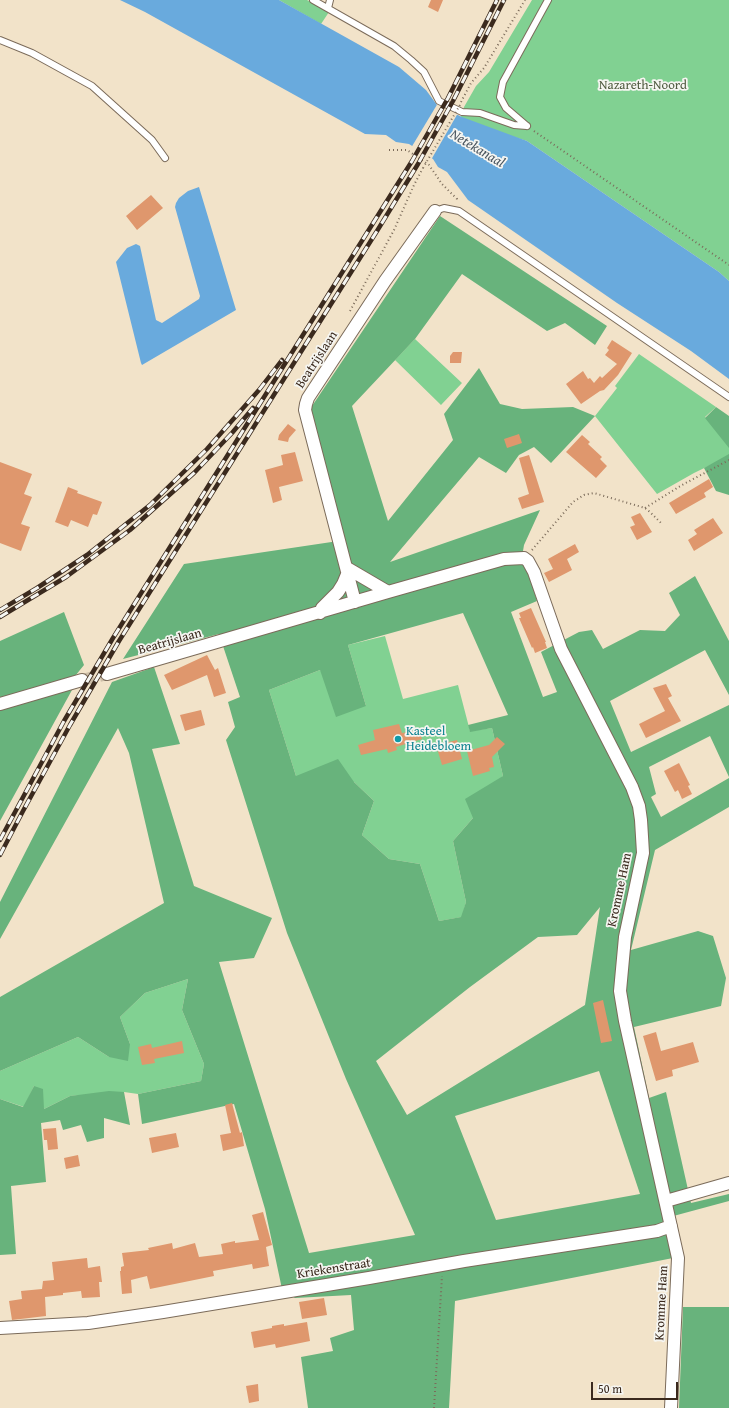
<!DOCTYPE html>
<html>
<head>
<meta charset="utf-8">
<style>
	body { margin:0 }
	#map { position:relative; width:729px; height:1408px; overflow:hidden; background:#f2e3c9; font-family:"Gentium Book Plus",serif }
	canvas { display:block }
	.scale { position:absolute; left:591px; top:1382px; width:87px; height:18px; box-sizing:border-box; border:2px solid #3b2a1e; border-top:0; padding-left:5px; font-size:12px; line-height:14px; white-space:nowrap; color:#3b2a1e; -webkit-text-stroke:3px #f6f6f2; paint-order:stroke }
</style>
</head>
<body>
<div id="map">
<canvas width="729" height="1408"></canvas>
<div class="scale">50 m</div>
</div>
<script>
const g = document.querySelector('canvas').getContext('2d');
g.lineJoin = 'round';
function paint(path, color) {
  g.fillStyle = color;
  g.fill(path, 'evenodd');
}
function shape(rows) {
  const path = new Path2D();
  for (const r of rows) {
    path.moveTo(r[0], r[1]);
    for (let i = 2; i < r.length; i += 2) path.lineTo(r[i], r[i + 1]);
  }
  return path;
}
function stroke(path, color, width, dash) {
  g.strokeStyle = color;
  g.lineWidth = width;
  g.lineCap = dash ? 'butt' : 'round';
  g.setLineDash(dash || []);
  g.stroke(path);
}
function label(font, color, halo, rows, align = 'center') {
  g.font = font + ' "Gentium Book Plus",serif';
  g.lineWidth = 3.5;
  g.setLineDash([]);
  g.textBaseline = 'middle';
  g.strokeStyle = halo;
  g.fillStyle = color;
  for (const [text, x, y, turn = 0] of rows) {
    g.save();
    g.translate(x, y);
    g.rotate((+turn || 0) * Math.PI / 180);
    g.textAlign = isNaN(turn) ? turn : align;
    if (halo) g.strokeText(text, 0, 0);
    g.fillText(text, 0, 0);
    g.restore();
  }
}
paint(shape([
	[279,0,307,0,329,12,321,24],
	[532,0,729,0,729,281,719,272,527,141,460,120,464,107,476,86,489,72],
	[415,339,462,383,441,405,395,360],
	[639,354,716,407,705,417,729,440,729,456,694,473,657,494,595,416,617,388,615,386],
	[385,636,403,699,458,685,470,731,492,728,503,776,473,818,453,841,466,902,462,917,439,921,420,864,389,859,362,835,374,801,354,782,296,776,269,690,320,670,366,706,348,645],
	[188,979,182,1010,204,1064,201,1081,138,1094,124,1092,70,1096,44,1109,34,1086,24,1107,0,1099,0,1071,78,1037,109,1057,130,1044,120,1017,145,993]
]), '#81d192');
paint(shape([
	[440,216,607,326,595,345,565,323,547,331,462,274,415,339,352,406,388,521,453,440,444,414,479,368,500,404,522,409,573,407,595,416,551,463,534,447,519,455,506,473,479,457,390,562,540,510,524,545,523,551,537,601,511,612,543,697,557,692,541,652,579,632,592,630,603,649,640,630,665,631,680,615,669,593,695,576,729,641,729,695,705,650,610,701,631,752,729,705,729,777,710,736,649,767,656,794,651,797,661,817,729,778,729,807,655,850,631,950,698,931,713,936,726,978,721,1006,634,1027,649,1098,666,1092,691,1203,729,1194,729,1201,666,1218,673,1258,455,1301,449,1408,308,1408,301,1357,333,1351,330,1338,354,1330,351,1295,295,1298,282,1289,265,1209,234,1104,142,1124,138,1094,201,1081,204,1064,182,1010,188,979,145,993,120,1017,130,1044,128,1061,109,1057,78,1037,0,1071,0,997,164,903,129,753,118,728,0,939,0,902,112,682,154,667,180,744,152,749,194,886,272,918,254,958,219,962,309,1253,415,1235,346,1079,287,933,226,740,235,727,228,702,240,697,219,634,123,659,184,564,345,540,310,409],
	[463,613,508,715,468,725,470,732,492,728,503,776,465,799,473,818,453,841,466,902,461,917,439,921,420,864,389,859,362,835,374,801,354,782,338,759,296,776,269,690,320,670,336,717,366,706,348,645],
	[600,907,585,1005,407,1115,376,1061,470,987,538,937,577,935],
	[599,1071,640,1194,496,1220,455,1116],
	[716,407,729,416,729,448,705,418],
	[729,454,729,495,716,491,704,468],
	[64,612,84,665,63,691,72,690,0,821,0,641],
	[34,1086,43,1089,44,1109,70,1096,109,1091,124,1092,130,1125,104,1118,104,1138,87,1142,81,1125,63,1130,60,1120,41,1123,46,1182,11,1186,16,1254,0,1255,0,1099,23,1107],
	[683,1307,729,1307,729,1408,679,1408]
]), '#68b37c');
paint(shape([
	[120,0,279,0,399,67,426,90,437,105,462,117,527,141,719,272,729,281,729,379,691,351,617,303,468,200,447,172,438,167,433,159,409,144,396,142,386,135,365,134,145,12],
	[199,187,236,310,142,365,141,363,116,262,127,248,136,244,140,246,156,320,162,323,199,299,200,296,175,207,176,203,179,198,188,191]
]), '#69aadd');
paint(shape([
	[438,103,458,113,431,160,411,148]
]), '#f2e3c9');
paint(shape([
	[431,0,443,0,438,12,428,7],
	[151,195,163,208,137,230,126,216],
	[612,340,632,353,618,375,604,390,600,391,581,404,566,384,583,371,588,379,590,378,594,383,600,376,602,378,617,364,605,355,609,350,607,348],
	[453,352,462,352,461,363,450,363,450,356],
	[288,424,296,430,289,438,288,442,278,440,279,435],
	[519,434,522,443,507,448,504,439],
	[582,435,590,442,588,444,602,457,600,459,607,466,596,478,566,452],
	[295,452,303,481,279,487,282,500,273,503,265,470,283,465,281,455],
	[529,455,544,502,522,509,518,498,529,494,519,458],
	[0,462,32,474,24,494,32,497,21,524,30,527,21,551,0,543],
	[709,479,713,487,704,493,706,497,676,514,669,503],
	[68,487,78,491,77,493,102,502,97,515,93,514,88,527,71,520,68,527,55,522],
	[640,513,652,532,637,540,630,527,635,525,631,517],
	[713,518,723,533,694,551,688,540,697,534,694,530],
	[575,544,579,552,567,559,572,570,549,582,544,573,553,569,548,559],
	[531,608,546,642,545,642,547,648,535,653,533,647,532,648,519,618,521,618,519,613],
	[207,655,215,670,218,668,226,693,214,697,207,675,172,690,164,675],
	[666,684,672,696,668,698,681,721,646,738,639,724,665,711,653,688],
	[201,710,205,725,185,731,180,715],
	[399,724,402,733,419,730,422,739,396,747,397,750,388,753,387,749,361,755,358,745,375,740,373,730],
	[497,737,505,744,492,757,494,767,489,768,490,771,473,776,467,751,489,745],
	[457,740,462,759,442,765,436,745],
	[679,763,690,785,688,786,692,794,682,799,678,790,675,792,664,771],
	[603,1000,612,1041,601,1043,593,1003],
	[656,1032,661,1051,693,1042,699,1062,672,1070,673,1076,656,1081,643,1036],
	[182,1041,184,1053,154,1059,155,1063,142,1065,138,1047,151,1044,152,1048],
	[232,1103,240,1133,242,1132,244,1146,223,1151,220,1135,231,1133,225,1105],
	[56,1128,58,1149,48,1150,47,1140,44,1140,43,1129],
	[176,1133,179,1147,152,1153,149,1138],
	[78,1155,80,1166,66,1169,64,1158],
	[263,1212,272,1245,266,1247,269,1266,253,1269,252,1264,213,1271,214,1276,150,1289,147,1276,131,1280,132,1293,122,1294,120,1271,121,1271,121,1267,124,1266,122,1253,149,1250,148,1248,172,1243,173,1249,195,1243,199,1257,223,1254,221,1244,235,1241,235,1243,259,1240,252,1215],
	[87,1258,88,1268,100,1266,102,1282,99,1282,100,1297,82,1298,81,1291,63,1293,63,1295,45,1297,46,1316,12,1320,9,1301,22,1299,21,1291,42,1289,43,1281,54,1280,52,1262],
	[324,1298,327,1315,302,1319,299,1302],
	[307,1322,310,1341,276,1348,275,1344,254,1348,251,1332,272,1328,272,1326,284,1324,284,1326],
	[258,1384,259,1401,249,1403,246,1386]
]), '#df976d');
stroke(shape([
	[82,680,107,674]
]), '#cdbea7', 12, [12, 6]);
const lane = shape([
	[313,0,394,46,411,60,424,72,439,101,462,112,480,113,514,125,527,126],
	[328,8,330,0],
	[0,40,32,53,92,86,152,140,165,158],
	[527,126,506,108,500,97,503,82,548,0],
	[435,211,444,208,459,211,729,397]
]);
const street = shape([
	[347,568,388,592],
	[355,602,305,410,306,404,308,398,385,281,435,211],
	[320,613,322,608,338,592,343,584,348,572],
	[107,674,388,592,504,559,524,558,528,561,534,572,561,649,632,787,639,806,641,820,643,853,625,937,620,991,625,1021,678,1258,671,1408],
	[0,704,82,680],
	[666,1201,729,1183],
	[0,1328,88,1323,163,1312,369,1278,464,1261,657,1231,671,1226]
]);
stroke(lane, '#7b6b5a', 8);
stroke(street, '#7b6b5a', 14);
stroke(shape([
	[461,102,471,83,484,68,525,0],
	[534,131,729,265],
	[389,150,407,150,429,165,442,184,457,199,457,202],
	[350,311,394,230,414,185,423,168],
	[645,508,682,485,729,460],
	[532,550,573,502,584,495,594,493,645,508,650,512,661,523],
	[434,1408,442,1276]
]), '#7b6b5a', 2, [1, 3]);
stroke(lane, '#fff', 6);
stroke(street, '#fff', 12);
const rail = shape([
	[0,610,37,588,87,555,150,505,207,449,259,390,282,360],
	[0,617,66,577,130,530,194,473,232,433,253,408],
	[0,840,64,721,113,638,412,161,448,98,497,0],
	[0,855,23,811,70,725,119,641,377,231,418,164,453,101,504,0]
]);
stroke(rail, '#3b2a1e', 4.5);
stroke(rail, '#f6f6f2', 3, [9]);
stroke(shape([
	[423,168,460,105]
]), '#7b6b5a', 2, [1, 3]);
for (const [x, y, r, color] of [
	[398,739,4,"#0f9aa8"]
]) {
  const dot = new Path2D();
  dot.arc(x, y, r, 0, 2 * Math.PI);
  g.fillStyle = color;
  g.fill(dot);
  stroke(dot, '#f6f6f2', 1.5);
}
label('13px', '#505c41', '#f6f6f2', [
	["Nazareth-Noord",643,86]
]);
label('13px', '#3b2a1e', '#f6f6f2', [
	["Beatrijslaan",317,360,-57],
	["Beatrijslaan",170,642,-16],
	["Kromme Ham",620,890,-78],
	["Kriekenstraat",334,1269,-9],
	["Kromme Ham",662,1303,-87]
]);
label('13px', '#0d838f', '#f6f6f2', [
	["Kasteel",406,732],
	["Heidebloem",406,747]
], 'left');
label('italic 14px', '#4b5761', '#f6f6f2', [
	["Netekanaal",477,149,31]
]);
</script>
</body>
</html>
